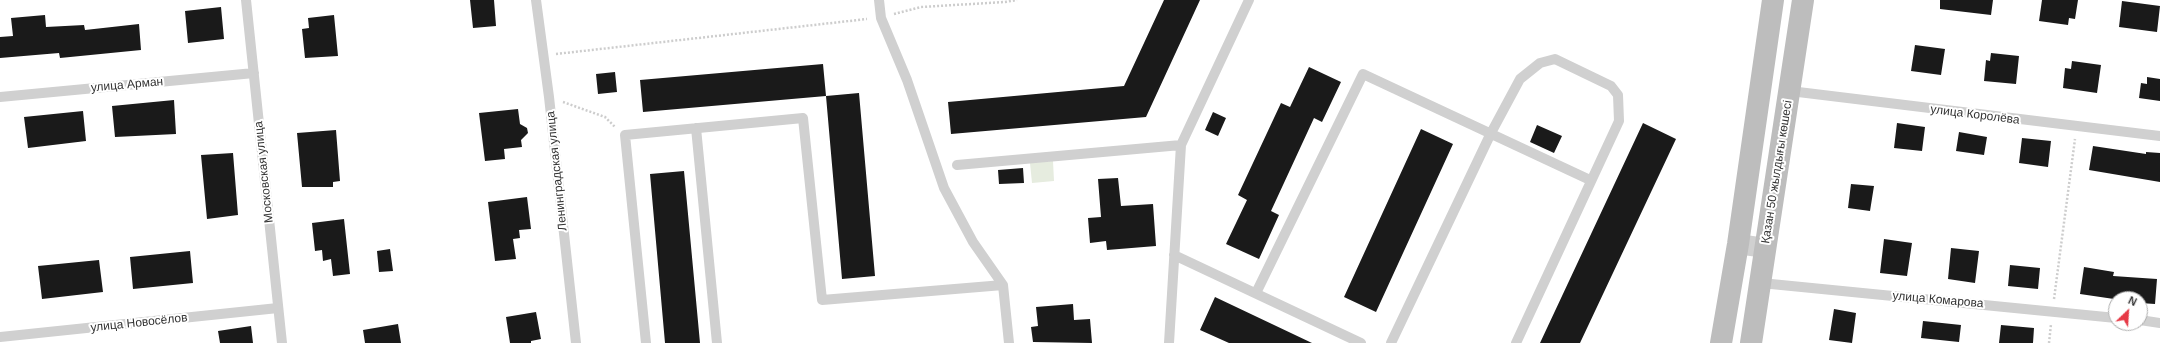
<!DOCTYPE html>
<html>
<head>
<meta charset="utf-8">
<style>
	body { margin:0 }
	#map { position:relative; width:2160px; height:343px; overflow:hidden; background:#fff; font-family:Arial,sans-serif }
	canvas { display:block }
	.north { position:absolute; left:2108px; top:291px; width:40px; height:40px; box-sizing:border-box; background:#fff; border:1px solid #adadad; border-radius:50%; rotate:25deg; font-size:11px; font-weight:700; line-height:16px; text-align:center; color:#333 }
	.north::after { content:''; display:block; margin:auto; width:14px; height:18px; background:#e63946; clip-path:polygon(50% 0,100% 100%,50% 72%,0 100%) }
</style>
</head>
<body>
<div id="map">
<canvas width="2160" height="343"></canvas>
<div class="north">N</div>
</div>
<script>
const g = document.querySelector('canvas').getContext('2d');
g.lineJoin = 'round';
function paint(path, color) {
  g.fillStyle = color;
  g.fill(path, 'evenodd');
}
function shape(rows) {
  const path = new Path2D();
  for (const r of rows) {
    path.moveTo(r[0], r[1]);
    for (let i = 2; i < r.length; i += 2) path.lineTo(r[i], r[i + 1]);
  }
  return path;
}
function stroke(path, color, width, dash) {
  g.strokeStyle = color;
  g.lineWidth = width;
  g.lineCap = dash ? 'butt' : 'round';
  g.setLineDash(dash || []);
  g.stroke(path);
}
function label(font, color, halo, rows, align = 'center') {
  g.font = font + ' Arial,sans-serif';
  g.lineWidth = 4;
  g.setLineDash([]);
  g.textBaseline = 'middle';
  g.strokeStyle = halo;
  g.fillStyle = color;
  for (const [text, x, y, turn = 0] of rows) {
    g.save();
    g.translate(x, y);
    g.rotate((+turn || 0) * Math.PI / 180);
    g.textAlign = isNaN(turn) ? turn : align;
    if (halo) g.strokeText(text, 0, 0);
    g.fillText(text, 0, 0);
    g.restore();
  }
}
paint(shape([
	[1053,161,1054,181,1032,183,1030,163]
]), '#e6ecdf');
paint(shape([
	[470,0,494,0,496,26,473,28],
	[1164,0,1200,0,1146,117,951,134,948,102,1124,86],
	[1940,0,1993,0,1991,15,1940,9],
	[2042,0,2078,0,2075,19,2069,18,2068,25,2039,21],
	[2122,1,2160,6,2157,32,2119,27],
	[221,7,224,39,188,43,185,11],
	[45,15,46,27,84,25,85,30,139,24,141,50,60,58,59,53,0,58,0,37,13,36,11,18],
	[334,15,338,56,305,58,302,29,309,28,308,18],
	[1915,45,1945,49,1941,75,1911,71],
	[1991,53,2019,56,2016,84,1984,81,1986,60,1990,61],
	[2072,61,2101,65,2097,93,2063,88,2065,68,2071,69],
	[823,64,826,96,643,112,640,80],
	[1309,67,1341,82,1322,122,1314,118,1271,211,1279,215,1259,259,1226,244,1247,200,1238,195,1281,103,1290,107],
	[615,72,617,92,598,94,596,74],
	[2147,77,2160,79,2160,101,2139,98,2141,83,2147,84],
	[859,93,875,276,842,279,826,96],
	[174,100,176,134,115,137,112,106],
	[518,109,520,124,527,128,528,133,521,140,522,147,504,149,505,159,485,161,479,113],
	[83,111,86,141,28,148,24,117],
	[1213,112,1226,118,1218,136,1205,130],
	[1643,123,1676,139,1580,343,1540,343],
	[1897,123,1925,127,1922,151,1894,148],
	[1537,125,1562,136,1554,153,1530,142],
	[1421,129,1453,144,1376,312,1344,297],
	[336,130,340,181,333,182,333,187,302,187,297,133],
	[1959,132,1987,137,1984,155,1956,151],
	[2022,138,2051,141,2048,167,2019,163],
	[2093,146,2146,154,2146,152,2160,153,2160,182,2089,170],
	[233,153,238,215,207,219,201,155],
	[1023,168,1024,183,999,184,998,170],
	[684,171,700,343,665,343,650,174],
	[1118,178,1121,206,1153,204,1156,246,1107,250,1106,241,1090,243,1088,218,1101,217,1098,179],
	[1851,184,1874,186,1870,211,1848,208],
	[527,197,531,229,519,230,520,238,513,239,516,259,495,261,488,202],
	[344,219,350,274,333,276,331,259,323,261,322,250,315,251,312,223],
	[1884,239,1912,243,1907,276,1880,273],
	[1951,248,1979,251,1975,283,1948,279],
	[390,249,393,271,379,272,377,251],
	[190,251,193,283,133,289,130,257],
	[99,260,103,292,42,299,38,266],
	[2010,265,2040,268,2038,289,2008,286],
	[2084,267,2114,272,2113,276,2157,279,2155,304,2140,303,2140,299,2114,299,2080,294],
	[1215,297,1312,343,1229,343,1200,330],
	[1073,304,1074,320,1090,319,1092,343,1033,342,1031,327,1038,326,1036,307],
	[1834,309,1856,313,1852,343,1829,340],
	[536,312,541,339,531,341,531,343,510,343,506,317],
	[1923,321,1961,325,1959,342,1921,338],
	[398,324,401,343,365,343,363,330],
	[2001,325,2034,328,2033,343,1999,343],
	[251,326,253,343,220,343,218,331]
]), '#1a1a1a');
stroke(shape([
	[894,14,921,7,1005,2,1017,0],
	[556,54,867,19],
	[563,102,605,117,615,127],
	[2054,299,2075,139],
	[2049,343,2051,324]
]), '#cdcdcd', 2.5, [2, 2]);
stroke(shape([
	[246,0,282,343],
	[536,0,549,97,576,343],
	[879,0,881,18,907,80,944,188,973,242,1003,285],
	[1790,91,2160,136],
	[0,97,254,73],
	[696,128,717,343],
	[957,165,1181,145],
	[1174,255,1361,343],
	[1761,283,2116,318],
	[1256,293,1363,74,1590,180],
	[2140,320,2160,323],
	[0,337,278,308],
	[646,343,625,135,803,118,822,300,1003,285,1009,343],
	[1169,343,1181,145,1249,0],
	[1391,343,1491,133,1520,79,1540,63,1555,59,1611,86,1618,95,1619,121,1516,343]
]), '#d0d0d0', 10);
stroke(shape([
	[1738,244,1765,248]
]), '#d0d0d0', 20);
stroke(shape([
	[1721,343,1738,244,1773,0],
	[1751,343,1803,0]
]), '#bdbdbd', 22);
label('12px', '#333', '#fff', [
	["улица Арман",127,85,-5],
	["улица Королёва",1975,115,7],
	["Ленинградская улица",557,171,-96],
	["Московская улица",264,172,-96],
	["Қазан 50 жылдығы көшесі",1777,172,-81],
	["улица Комарова",1938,300,5],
	["улица Новосёлов",139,323,-6]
]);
</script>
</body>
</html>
